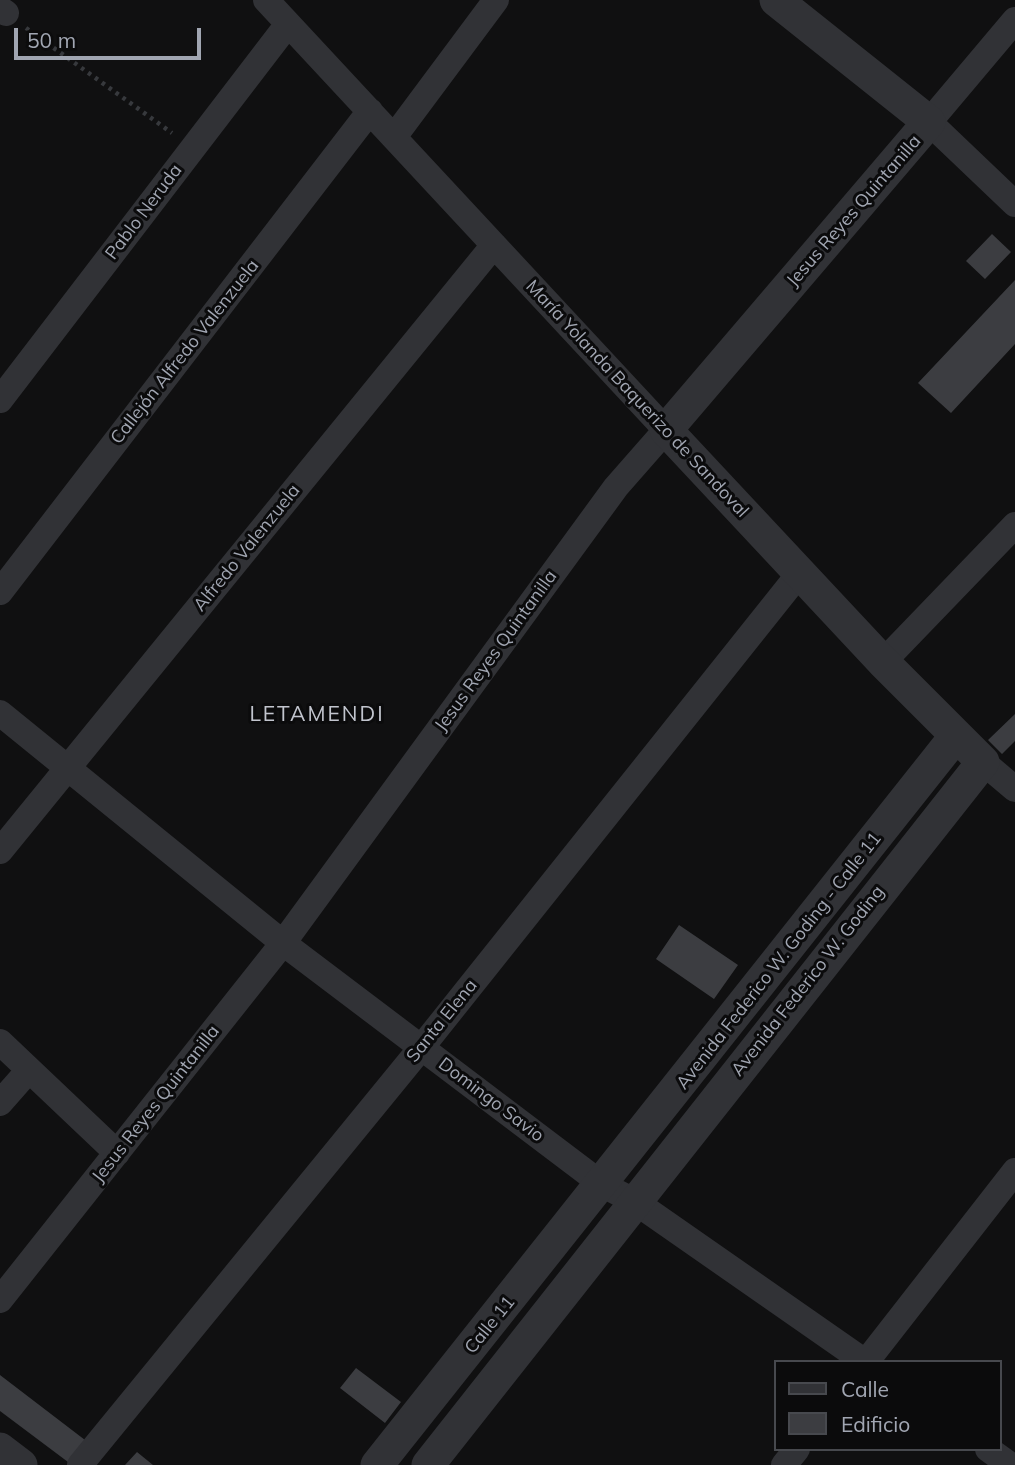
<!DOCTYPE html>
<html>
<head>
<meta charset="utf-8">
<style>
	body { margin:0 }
	#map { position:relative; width:1015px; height:1465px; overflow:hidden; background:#101011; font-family:Mulish,sans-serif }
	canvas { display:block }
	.legend { position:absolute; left:774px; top:1360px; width:228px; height:91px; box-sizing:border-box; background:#0b0b0c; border:2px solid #47494e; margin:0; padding:9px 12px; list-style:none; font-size:21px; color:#a1a6b2 }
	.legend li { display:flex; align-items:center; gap:14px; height:35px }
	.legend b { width:35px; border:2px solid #47494e }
	.scale { position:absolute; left:14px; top:28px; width:187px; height:32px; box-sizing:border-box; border:4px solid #a1a6b2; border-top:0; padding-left:9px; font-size:21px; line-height:24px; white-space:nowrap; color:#a1a6b2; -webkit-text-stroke:5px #0b0b0c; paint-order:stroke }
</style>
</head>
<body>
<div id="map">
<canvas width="1015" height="1465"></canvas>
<ul class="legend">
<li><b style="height:9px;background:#313236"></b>Calle</li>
<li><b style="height:19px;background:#3c3d41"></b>Edificio</li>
</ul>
<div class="scale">50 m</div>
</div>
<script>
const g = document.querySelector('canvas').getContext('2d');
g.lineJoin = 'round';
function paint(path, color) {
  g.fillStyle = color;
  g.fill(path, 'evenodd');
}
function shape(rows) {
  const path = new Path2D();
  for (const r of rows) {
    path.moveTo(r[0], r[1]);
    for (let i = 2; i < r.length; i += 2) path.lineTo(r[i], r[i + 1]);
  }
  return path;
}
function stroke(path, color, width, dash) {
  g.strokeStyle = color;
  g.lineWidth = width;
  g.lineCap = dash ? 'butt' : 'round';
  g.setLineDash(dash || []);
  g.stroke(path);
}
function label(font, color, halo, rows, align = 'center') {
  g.font = font + ' Mulish,sans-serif';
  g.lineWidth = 6;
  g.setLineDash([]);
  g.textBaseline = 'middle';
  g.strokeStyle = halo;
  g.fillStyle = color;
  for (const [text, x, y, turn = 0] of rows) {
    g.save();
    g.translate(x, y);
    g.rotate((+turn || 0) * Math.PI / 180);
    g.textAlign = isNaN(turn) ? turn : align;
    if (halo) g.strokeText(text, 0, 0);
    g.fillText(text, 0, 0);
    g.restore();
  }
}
paint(shape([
	[992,234,1011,252,985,279,966,261],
	[1015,280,1015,344,951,413,918,383],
	[1015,714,1015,741,1002,754,988,740],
	[679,925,738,965,714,999,656,959],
	[356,1368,401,1402,385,1423,340,1388],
	[0,1375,85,1440,68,1462,0,1411],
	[137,1452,153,1465,125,1465]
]), '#3c3d41');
stroke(shape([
	[26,28,172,133]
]), '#37393d', 4.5, [3.5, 5]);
stroke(shape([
	[0,9,6,13],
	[1015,20,929,122,1015,204],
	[394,137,496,0],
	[0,400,288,24],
	[0,592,370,111],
	[883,662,1015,525],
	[0,713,283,943,603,1185,634,1201,865,1362],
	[983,762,1015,789],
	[0,851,494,245],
	[0,1042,117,1153],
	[0,1103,29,1070],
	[0,1300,283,943,616,487,666,430,266,0],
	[866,1362,1015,1171],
	[988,1449,1010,1465],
	[80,1465,421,1048,799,574],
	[784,1465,797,1449]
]), '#313236', 26);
stroke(shape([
	[0,1449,21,1465],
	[377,1465,955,737],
	[428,1465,983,762,883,662,666,430,929,122,776,0]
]), '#313236', 33);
label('18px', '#a1a6b2', '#0b0b0c', [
	["Jesus Reyes Quintanilla",854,211,-49],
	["Pablo Neruda",144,212,-53],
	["Callejón Alfredo Valenzuela",185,352,-52],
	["María Yolanda Baquerizo de Sandoval",637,399,47],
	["Alfredo Valenzuela",247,548,-51],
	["Jesus Reyes Quintanilla",496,651,-54],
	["Avenida Federico W. Goding - Calle 11",779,961,-52],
	["Avenida Federico W. Goding",808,981,-52],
	["Santa Elena",442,1021,-51],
	["Domingo Savio",491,1100,37],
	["Jesus Reyes Quintanilla",156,1104,-52],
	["Calle 11",490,1325,-51]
]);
g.letterSpacing = '2px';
label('21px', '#c2c5ce', '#0b0b0c', [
	["LETAMENDI",317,715]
]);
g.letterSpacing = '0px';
</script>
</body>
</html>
